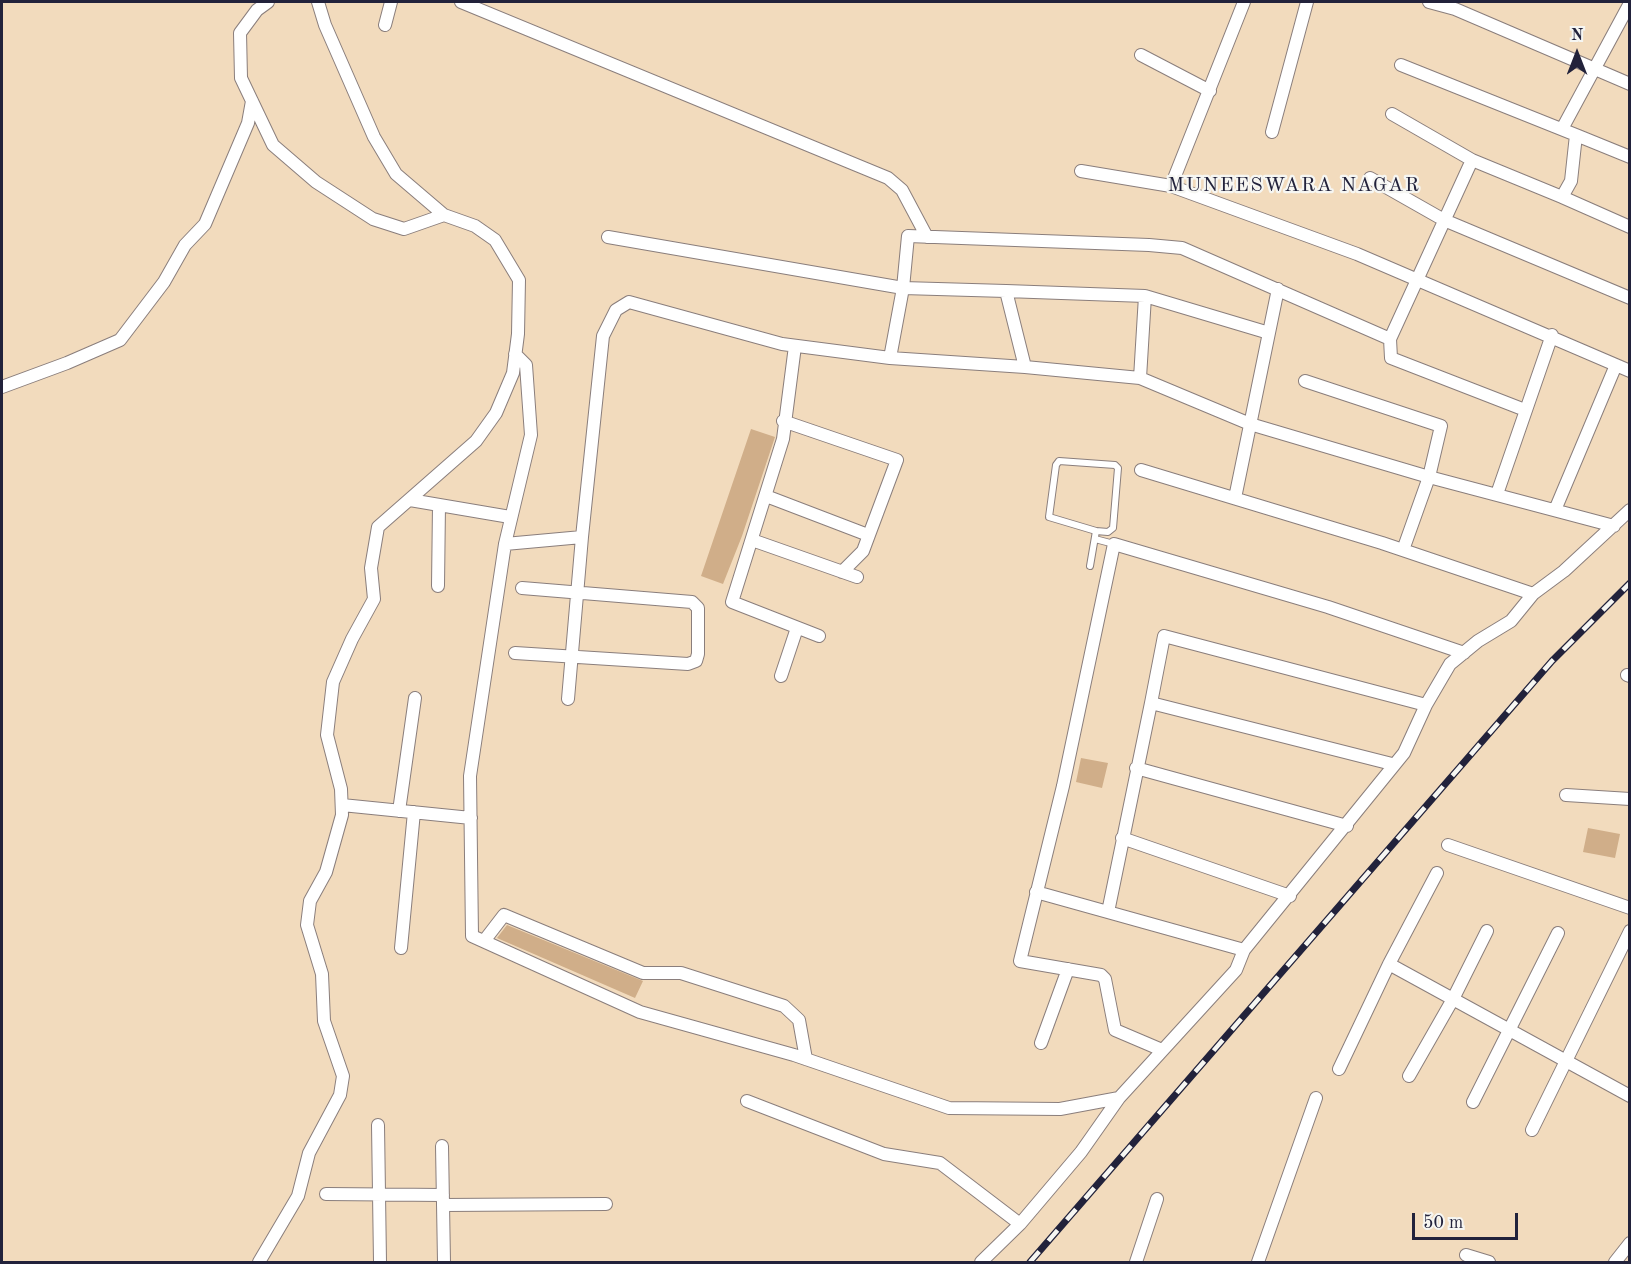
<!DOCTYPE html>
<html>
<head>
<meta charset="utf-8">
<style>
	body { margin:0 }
	#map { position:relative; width:1631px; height:1264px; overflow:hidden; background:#f2dbbd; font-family:"Old Standard TT",serif }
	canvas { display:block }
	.frame { position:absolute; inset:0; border:3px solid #22223b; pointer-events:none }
	.north { position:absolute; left:1547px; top:24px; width:60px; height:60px; -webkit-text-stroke:4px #f6f6f2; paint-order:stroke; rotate:0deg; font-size:16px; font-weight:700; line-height:24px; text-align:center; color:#22223b }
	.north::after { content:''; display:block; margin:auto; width:21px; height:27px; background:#22223b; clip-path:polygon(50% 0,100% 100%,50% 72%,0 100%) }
	.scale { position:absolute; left:1412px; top:1213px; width:106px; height:27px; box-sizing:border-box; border:3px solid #22223b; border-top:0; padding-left:8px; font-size:18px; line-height:21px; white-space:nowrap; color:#22223b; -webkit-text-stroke:4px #f6f6f2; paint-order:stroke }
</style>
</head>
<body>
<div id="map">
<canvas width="1631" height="1264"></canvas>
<div class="frame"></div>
<div class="north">N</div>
<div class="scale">50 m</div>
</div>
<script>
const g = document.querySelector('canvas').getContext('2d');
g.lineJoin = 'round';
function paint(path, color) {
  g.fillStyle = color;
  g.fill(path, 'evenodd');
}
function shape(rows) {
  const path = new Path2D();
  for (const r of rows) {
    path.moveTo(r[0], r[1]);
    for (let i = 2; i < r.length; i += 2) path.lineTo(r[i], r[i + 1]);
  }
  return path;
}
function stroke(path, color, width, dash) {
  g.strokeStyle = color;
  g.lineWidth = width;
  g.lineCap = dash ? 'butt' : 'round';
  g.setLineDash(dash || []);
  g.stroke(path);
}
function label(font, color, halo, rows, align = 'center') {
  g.font = font + ' "Old Standard TT",serif';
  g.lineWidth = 4.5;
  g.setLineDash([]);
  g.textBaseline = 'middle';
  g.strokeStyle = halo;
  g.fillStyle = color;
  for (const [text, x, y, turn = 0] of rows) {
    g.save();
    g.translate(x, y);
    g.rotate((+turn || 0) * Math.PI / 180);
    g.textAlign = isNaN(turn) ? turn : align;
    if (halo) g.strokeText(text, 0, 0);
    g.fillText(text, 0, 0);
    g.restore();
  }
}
paint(shape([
	[751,429,775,437,742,536,723,584,701,576],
	[1081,758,1108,763,1102,788,1076,782],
	[1588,828,1620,834,1615,858,1583,852],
	[507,925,643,981,635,998,497,938]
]), '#d0ae89');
const lane = shape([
	[1095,539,1114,544],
	[1090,566,1096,531,1108,532,1113,528,1118,468,1115,465,1059,461,1056,465,1049,517,1096,531]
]);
const street = shape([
	[318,2,325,25,374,137,396,174,444,215],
	[461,2,888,178,902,190,927,237],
	[1429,2,1455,9,1630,84],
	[385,25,391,2],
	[1141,55,1210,91],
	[1401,65,1576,135],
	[1392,114,1472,160],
	[1562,129,1630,3],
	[1272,132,1307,2],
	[1081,171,1171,186,1357,254,1630,371],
	[1370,178,1444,220,1630,298],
	[1171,186,1244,2],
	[1562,197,1630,227],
	[608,237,903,288,1006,291,1025,367,1140,378,1250,424,1429,477,1614,526],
	[1006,291,1145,296,1140,378],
	[1145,296,1269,333],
	[1390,339,1391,358,1525,410],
	[795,346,783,439,732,602,819,636],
	[515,354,526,365,531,435,505,544,470,776,472,936,640,1012,794,1055,949,1108,1060,1109,1119,1098],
	[890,358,1025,367],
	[1305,381,1441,426,1429,477,1403,550],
	[2,387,67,363,120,340,164,282,185,245,205,224,248,123,252,101],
	[783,421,897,460,863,551,842,572],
	[1141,470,1382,543,1533,594],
	[1497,494,1552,335],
	[766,496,868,535],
	[1235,498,1278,289],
	[410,500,510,517],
	[1555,510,1616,365],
	[752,540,857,577],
	[505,544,582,537,603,336,616,310,629,302,782,344,890,358,903,288,908,236,1149,245,1182,248,1390,339,1472,160,1562,197,1571,181,1576,135,1630,157],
	[438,586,439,505],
	[515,653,688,664,696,661,698,654,698,608,692,602,522,588],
	[1627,675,1630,676],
	[781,676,797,628],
	[568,699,582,537],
	[1151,703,1164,636,1426,705],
	[1136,768,1347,826],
	[1566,795,1630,799],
	[342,805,471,818],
	[399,811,415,698],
	[1122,838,1290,896],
	[1448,845,1630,908],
	[1036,892,1244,950],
	[1108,912,1151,703,1392,764],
	[484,941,504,915,643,973,681,973,784,1006,799,1020,806,1059],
	[401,948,414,812],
	[1389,964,1630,1096],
	[1041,1043,1068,969],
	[1162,1050,1115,1030,1105,979,1101,975,1020,961,1063,786,1114,544,1328,607,1464,653],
	[1339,1069,1389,964,1437,873],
	[1409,1076,1453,999,1487,931],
	[747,1101,884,1154,940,1163,1020,1224],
	[1473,1102,1558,933],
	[378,1125,380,1262],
	[1532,1130,1630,931],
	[442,1146,444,1262],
	[326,1194,443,1195],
	[443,1205,606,1204],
	[1466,1255,1489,1262],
	[259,1262,298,1196,309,1153,340,1095,343,1076,324,1021,322,974,307,925,310,901,326,872,342,815,341,789,327,735,333,682,352,639,374,599,371,568,378,527,476,441,496,413,513,373,518,334,519,280,495,240,475,226,444,215,404,229,373,219,316,182,273,145,241,78,240,33,257,10,268,2],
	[981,1262,1020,1224,1081,1152,1119,1098,1236,970,1244,950,1404,753,1426,705,1450,664,1478,641,1511,621,1533,594,1564,571,1630,510],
	[1136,1262,1157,1199],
	[1258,1262,1316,1098],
	[1615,1262,1630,1243]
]);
stroke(lane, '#8a7e7c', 8);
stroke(street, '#8a7e7c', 14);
stroke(lane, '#fff', 6);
stroke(street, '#fff', 12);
const rail = shape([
	[1030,1262,1552,661,1630,583]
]);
stroke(rail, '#22223b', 7);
stroke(rail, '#f6f6f2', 4.5, [14]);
g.letterSpacing = '1.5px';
label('20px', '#22223b', '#f6f6f2', [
	["MUNEESWARA NAGAR",1294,186]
]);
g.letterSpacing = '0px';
</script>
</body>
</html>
